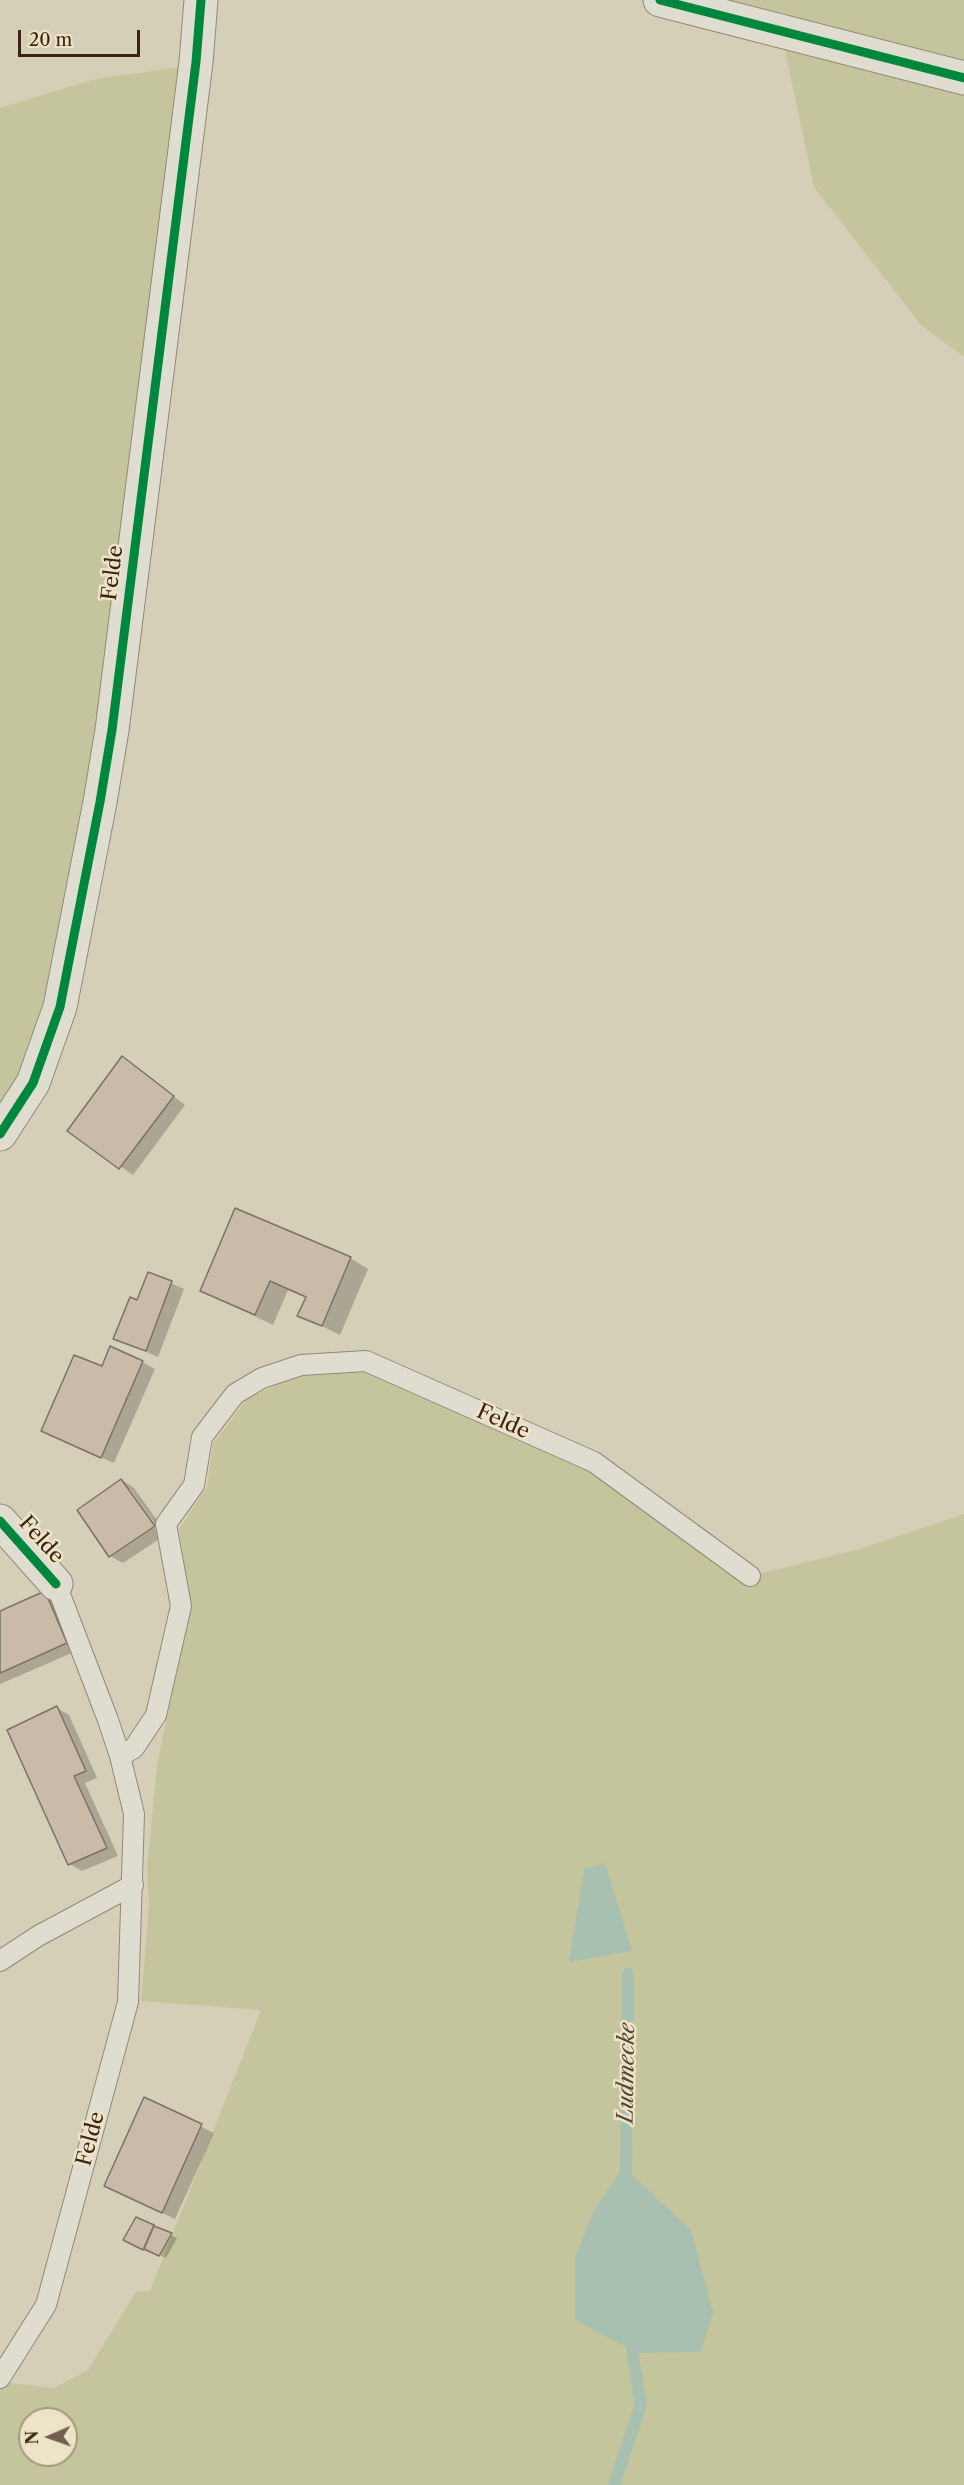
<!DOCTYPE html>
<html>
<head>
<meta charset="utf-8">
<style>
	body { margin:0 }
	#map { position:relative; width:964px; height:2485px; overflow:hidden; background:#d6cfb7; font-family:"Libre Caslon Text",serif }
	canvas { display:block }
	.north { position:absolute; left:18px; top:2407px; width:60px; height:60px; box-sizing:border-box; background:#ede4c8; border:2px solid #a69780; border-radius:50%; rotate:268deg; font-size:16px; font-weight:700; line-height:24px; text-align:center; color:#3c2313 }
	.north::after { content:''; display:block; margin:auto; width:21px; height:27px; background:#725f4c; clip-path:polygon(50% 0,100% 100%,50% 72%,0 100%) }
	.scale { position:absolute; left:18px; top:30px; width:122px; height:27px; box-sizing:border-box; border:3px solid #3c2313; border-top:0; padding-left:8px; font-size:18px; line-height:21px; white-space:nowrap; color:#3c2313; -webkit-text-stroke:4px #ede4c8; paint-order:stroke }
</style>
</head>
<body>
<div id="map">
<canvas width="964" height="2485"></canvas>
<div class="north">N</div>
<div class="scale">20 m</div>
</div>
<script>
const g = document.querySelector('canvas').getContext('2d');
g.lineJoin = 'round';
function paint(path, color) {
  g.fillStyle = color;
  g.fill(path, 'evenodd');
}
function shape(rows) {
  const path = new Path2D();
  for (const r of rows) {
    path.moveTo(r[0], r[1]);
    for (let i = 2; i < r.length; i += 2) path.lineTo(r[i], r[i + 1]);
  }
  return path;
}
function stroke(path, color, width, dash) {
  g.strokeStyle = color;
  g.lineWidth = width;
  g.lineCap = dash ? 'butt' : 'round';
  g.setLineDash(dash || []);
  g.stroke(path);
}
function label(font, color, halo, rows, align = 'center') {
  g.font = font + ' "Libre Caslon Text",serif';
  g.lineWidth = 5;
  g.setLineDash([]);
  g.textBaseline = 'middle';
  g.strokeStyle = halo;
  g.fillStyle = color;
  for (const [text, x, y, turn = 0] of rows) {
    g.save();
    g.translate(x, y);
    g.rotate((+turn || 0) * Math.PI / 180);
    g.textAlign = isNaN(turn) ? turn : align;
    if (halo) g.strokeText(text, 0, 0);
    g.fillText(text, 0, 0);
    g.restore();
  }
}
paint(shape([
	[695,0,964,0,964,69],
	[783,41,964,87,964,357,921,325,814,187],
	[182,67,97,728,49,1003,17,1076,0,1107,0,108,95,79],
	[304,1372,366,1372,592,1470,739,1579,856,1550,964,1514,964,2485,0,2485,0,2382,54,2388,88,2370,136,2292,150,2291,261,2010,141,2001,149,1905,147,1869,157,1765,190,1605,179,1529,207,1487,213,1444,247,1399],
	[30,2419,66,2419,66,2455,30,2455]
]), '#c4c59c');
paint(shape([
	[605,1863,632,1951,569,1962,584,1869],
	[620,2172,630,2173,691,2230,713,2312,701,2352,638,2353,575,2320,575,2258,593,2212]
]), '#a8c0af');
paint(shape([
	[134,1066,185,1105,133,1175,69,1130],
	[350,1258,368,1269,340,1335,299,1315,307,1298,288,1290,273,1325,202,1291],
	[149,1273,184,1289,158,1357,115,1338,138,1302],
	[142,1362,155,1369,114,1463,55,1437,103,1368],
	[122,1480,134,1488,167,1534,123,1563,110,1556,79,1510],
	[127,1489,130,1489,161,1532,158,1533],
	[45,1593,58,1600,79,1650,0,1684,0,1612],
	[57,1708,69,1715,97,1778,85,1783,118,1856,82,1871,70,1864],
	[145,2099,214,2133,175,2219,118,2192],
	[137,2219,177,2238,166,2258,131,2243]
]), '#0003');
stroke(shape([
	[626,2172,628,1974],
	[614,2485,641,2405,632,2351]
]), '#a8c0af', 12);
const building = shape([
	[122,1056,174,1096,119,1169,67,1131,122,1056],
	[235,1208,351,1257,322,1326,297,1316,306,1297,270,1281,255,1315,200,1291,235,1208],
	[148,1272,172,1281,146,1351,113,1339,130,1297,137,1300,148,1272],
	[110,1346,143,1361,101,1458,41,1431,74,1355,102,1366,110,1346],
	[121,1479,155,1526,109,1557,77,1510,121,1479],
	[45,1591,67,1643,0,1673,0,1611,45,1591],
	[57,1706,86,1771,74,1776,107,1848,68,1865,7,1730,57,1706],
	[144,2097,202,2124,162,2213,104,2186,144,2097],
	[136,2217,154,2225,143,2250,123,2240,136,2217],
	[154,2226,172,2233,159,2256,144,2249,154,2226]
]);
paint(building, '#cabaa8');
stroke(building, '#7a7264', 1.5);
const lane = shape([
	[120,1756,134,1748,156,1715,181,1606,166,1524,194,1485,202,1437,235,1394,262,1378,301,1365,366,1361,594,1462,750,1576],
	[0,1961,38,1936,133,1885],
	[0,2378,46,2305,128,2002,134,1814,120,1756,108,1720,56,1584]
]);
const street = shape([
	[660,0,964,78],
	[0,1134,33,1083,60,1007,100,802,112,730,196,62,201,0],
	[0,1521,56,1584]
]);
stroke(lane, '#90897a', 22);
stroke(street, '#90897a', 35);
stroke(lane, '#dfdcd0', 20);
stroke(street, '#dfdcd0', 33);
stroke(shape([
	[660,0,964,78],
	[0,1134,33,1083,60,1007,100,802,112,730,196,62,201,0],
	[0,1521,56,1584]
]), '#00873e', 9);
label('21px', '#3c2313', '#ede4c8', [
	["Felde",113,573,-83],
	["Felde",503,1422,24],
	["Felde",41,1540,48],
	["Felde",91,2139,-75]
]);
label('italic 22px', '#524839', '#ede4c8', [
	["Ludmecke",627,2073,-89]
]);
</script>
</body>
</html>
